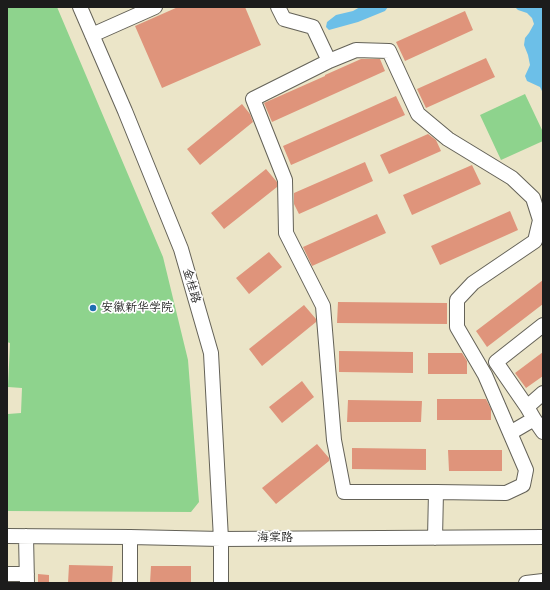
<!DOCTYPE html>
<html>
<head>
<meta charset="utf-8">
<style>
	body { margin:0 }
	#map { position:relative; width:550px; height:590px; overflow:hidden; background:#ebe5c8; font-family:"Balsamiq Sans",sans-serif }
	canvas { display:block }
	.frame { position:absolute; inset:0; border:8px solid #1c1c1c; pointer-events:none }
</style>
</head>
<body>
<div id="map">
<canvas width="550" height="590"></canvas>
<div class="frame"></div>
</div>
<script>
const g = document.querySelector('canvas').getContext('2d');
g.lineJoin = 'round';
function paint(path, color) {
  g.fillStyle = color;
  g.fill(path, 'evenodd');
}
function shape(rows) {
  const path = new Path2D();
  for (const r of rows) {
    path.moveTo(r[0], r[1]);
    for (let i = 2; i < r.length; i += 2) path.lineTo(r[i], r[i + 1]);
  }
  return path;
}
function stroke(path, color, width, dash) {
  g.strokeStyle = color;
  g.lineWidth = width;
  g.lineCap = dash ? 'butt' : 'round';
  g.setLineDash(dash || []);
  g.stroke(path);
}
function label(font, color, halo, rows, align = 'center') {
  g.font = font + ' "Balsamiq Sans","LXGW WenKai TC",sans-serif';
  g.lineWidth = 3.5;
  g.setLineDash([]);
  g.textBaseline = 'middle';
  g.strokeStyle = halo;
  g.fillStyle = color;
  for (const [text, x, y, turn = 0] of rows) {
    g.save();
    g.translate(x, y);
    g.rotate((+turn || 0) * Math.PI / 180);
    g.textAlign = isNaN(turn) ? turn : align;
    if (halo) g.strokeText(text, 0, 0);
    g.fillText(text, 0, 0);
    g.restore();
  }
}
paint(shape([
	[7,7,57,7,163,257,188,360,199,502,191,512,8,511,8,414,21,413,22,388,8,387,10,343,7,342],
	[525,94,543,132,543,141,501,160,480,115]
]), '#8ed38d');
paint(shape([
	[360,7,388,7,385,11,358,22,329,30,326,27,327,22,336,15,353,11],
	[515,7,543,7,543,93,540,87,527,81,525,76,530,65,528,55,524,45,525,38,529,33,534,24,532,18,527,13,518,10]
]), '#6cbfe8');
paint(shape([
	[178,7,245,7,261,45,162,88,135,26],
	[465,11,473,30,405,61,396,42],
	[486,58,495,77,426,108,417,89],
	[361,59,380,59,385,71,272,122,264,103,325,76,325,75],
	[396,96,405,115,291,165,283,146],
	[242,104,250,114,253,122,200,165,187,149],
	[428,134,436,140,441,151,389,174,380,155],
	[365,162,373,181,299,214,294,204,294,193],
	[472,165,481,184,412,215,403,195],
	[266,169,277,182,277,187,224,229,211,213],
	[510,211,518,230,440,265,431,246],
	[377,214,386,233,312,266,303,247],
	[269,252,282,267,249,294,236,278],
	[543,280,543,304,487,347,476,331],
	[338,302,447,303,447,324,337,323],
	[304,305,316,319,316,322,262,366,249,349],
	[339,351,413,352,413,373,339,372],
	[543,352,543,376,526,388,515,373],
	[428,353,462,353,467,361,467,374,428,374],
	[302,381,314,397,282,423,269,407],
	[437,399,486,399,491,409,491,420,437,420],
	[348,400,422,401,421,422,347,422],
	[317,444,329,458,329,461,276,504,262,488],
	[352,448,426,449,426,470,352,469],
	[448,450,502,450,502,471,449,471],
	[69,565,113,566,112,583,68,583],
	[151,566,191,566,191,583,150,583],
	[38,574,49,575,49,583,38,583]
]), '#df947b');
const minor = shape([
	[80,7,125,111,181,249,211,353,221,539,221,583],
	[278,7,284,19,313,27,329,61,356,50,389,51,418,114,448,139,512,178,533,198,540,220,535,241,473,283,457,300,457,327,485,375,526,470,523,485,506,493,436,492,435,538],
	[92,35,155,7],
	[329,61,253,99,285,180,286,233,323,306,334,440,344,492,436,492],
	[527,407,496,362,543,325],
	[534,419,543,432],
	[510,433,534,419,527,407,543,393],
	[7,536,130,537,221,539,543,537],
	[26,536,27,583],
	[7,574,27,574],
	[130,583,130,537],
	[526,583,543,581]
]);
stroke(minor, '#646258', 16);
stroke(minor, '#fff', 14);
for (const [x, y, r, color] of [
	[93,308,4,"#1f6fb2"]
]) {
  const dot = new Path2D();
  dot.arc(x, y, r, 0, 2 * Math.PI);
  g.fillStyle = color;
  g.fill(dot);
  stroke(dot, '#fff', 1.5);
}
label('12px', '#1c1c1c', '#fff', [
	["金桂路",191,286,74],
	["海棠路",275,538]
]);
label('12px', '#1c1c1c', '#fff', [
	["安徽新华学院",101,308]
], 'left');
</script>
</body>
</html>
